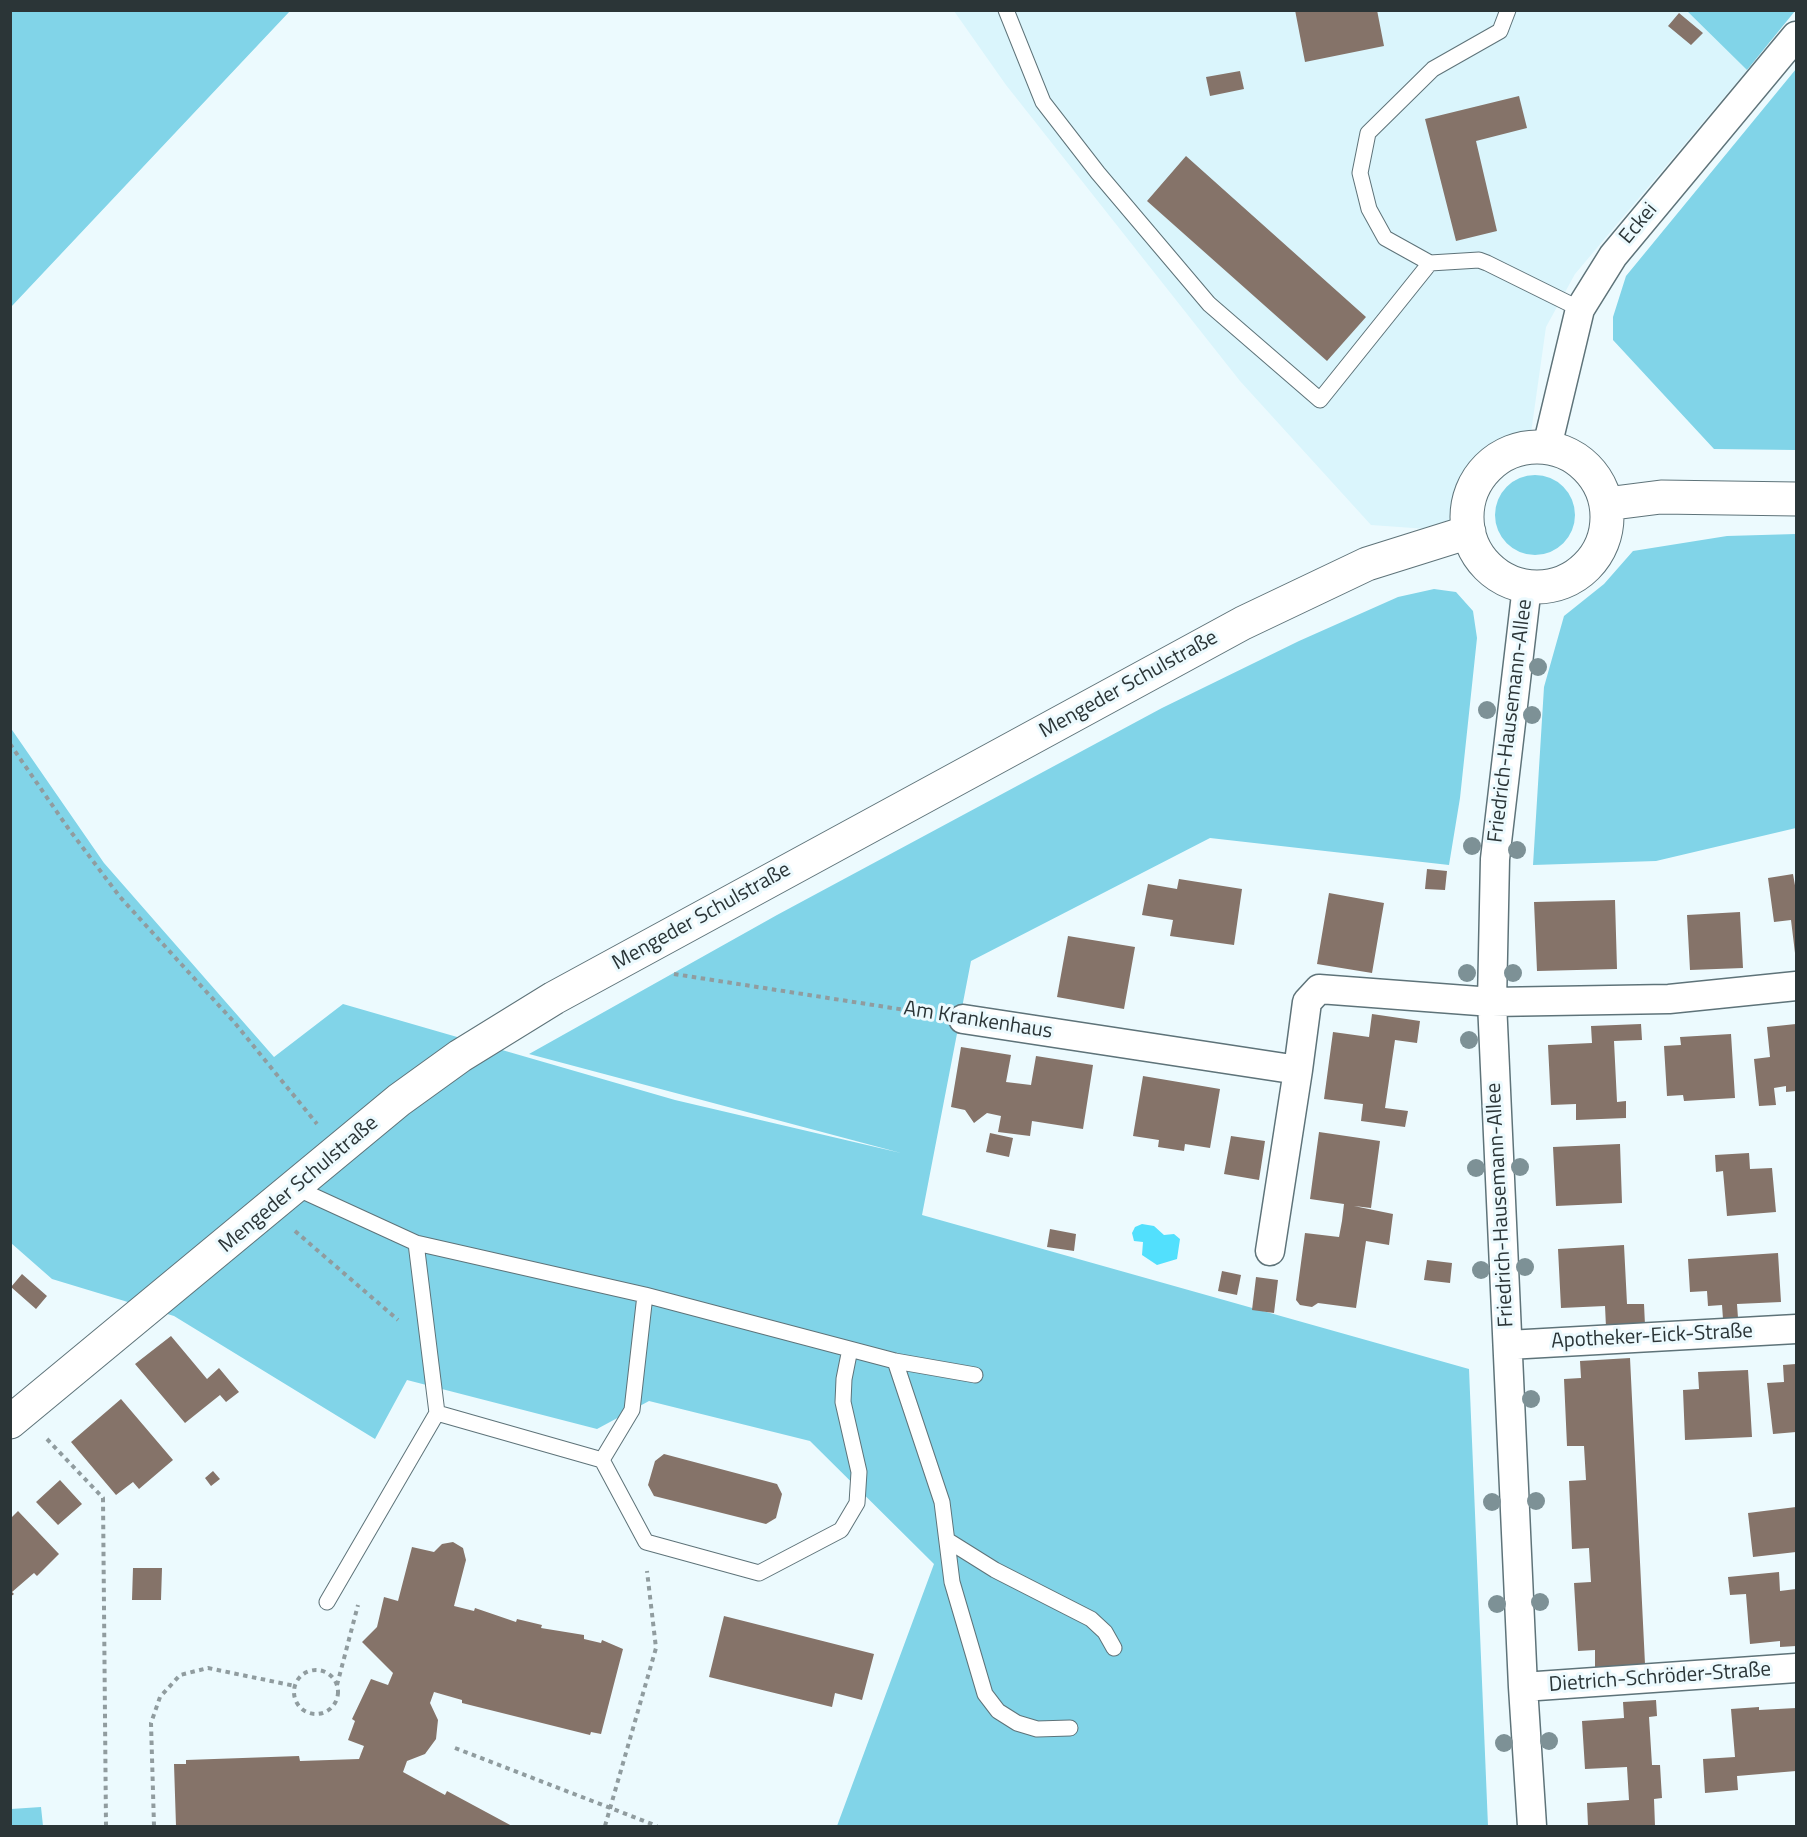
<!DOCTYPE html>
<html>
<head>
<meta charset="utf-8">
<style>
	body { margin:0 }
	#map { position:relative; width:1807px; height:1837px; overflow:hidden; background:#ecfafe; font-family:"Titillium Web",sans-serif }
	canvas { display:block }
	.frame { position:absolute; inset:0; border:12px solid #2b3537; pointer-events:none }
</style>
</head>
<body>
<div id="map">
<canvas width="1807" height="1837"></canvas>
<div class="frame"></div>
</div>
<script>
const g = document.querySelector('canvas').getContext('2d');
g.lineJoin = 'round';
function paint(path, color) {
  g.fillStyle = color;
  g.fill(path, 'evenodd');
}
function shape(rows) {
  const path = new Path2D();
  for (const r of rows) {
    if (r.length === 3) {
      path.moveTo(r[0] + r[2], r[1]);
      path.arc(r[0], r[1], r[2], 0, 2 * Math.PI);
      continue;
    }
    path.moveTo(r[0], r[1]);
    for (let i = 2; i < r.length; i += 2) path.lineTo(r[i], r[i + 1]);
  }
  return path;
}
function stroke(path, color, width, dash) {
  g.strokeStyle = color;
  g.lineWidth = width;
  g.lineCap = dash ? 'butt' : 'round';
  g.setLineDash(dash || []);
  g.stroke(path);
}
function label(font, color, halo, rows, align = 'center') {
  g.font = font + ' "Titillium Web",sans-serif';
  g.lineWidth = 6;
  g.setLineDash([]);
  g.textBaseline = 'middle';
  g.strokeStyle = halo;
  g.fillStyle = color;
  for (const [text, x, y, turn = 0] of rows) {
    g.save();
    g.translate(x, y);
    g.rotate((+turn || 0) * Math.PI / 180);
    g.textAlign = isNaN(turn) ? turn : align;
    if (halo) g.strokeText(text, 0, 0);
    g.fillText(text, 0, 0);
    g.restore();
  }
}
paint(shape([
	[954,11,1687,11,1747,70,1575,274,1546,327,1529,447,1510,452,1493,462,1478,479,1469,500,1469,532,1371,525,1240,381,1006,85]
]), '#daf5fc');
paint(shape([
	[11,10,290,11,11,307,10,11],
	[1687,11,1795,11,1747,70],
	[1796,69,1796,450,1714,449,1613,340,1613,317,1626,276],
	[1535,515,40],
	[1796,534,1796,828,1656,861,1533,865,1544,687,1564,616,1604,584,1633,551,1727,536],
	[1434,589,1456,592,1473,611,1477,638,1460,798,1449,865,1210,838,971,961,922,1215,1469,1369,1488,1826,837,1826,934,1564,810,1441,649,1401,597,1429,407,1380,375,1439,174,1316,52,1279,11,1243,10,727,104,863,274,1057,343,1004,675,1100,901,1153,529,1054,777,915,1162,708,1299,641,1398,597],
	[41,1807,43,1826,11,1826,11,1809]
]), '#81d4e8');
paint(shape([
	[1142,1224,1154,1226,1164,1235,1174,1234,1180,1239,1177,1259,1157,1265,1142,1255,1143,1242,1134,1241,1132,1233,1135,1227]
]), '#52e0fd');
paint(shape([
	[1295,10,1377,10,1384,46,1305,62],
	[1679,13,1703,33,1691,45,1668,26],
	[1240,71,1244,89,1210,96,1206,77],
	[1519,96,1527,128,1476,141,1497,231,1456,241,1425,119],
	[1186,156,1366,317,1327,361,1147,201],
	[1427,869,1447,871,1445,890,1425,889],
	[1793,874,1796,891,1795,953,1791,920,1774,922,1768,878],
	[1179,879,1242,889,1234,945,1170,936,1173,920,1142,915,1148,884,1177,889],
	[1329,893,1384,903,1372,973,1317,964],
	[1615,900,1617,969,1537,971,1534,902],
	[1740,912,1743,968,1690,970,1687,915],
	[1068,936,1135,947,1124,1009,1057,997],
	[1372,1014,1420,1021,1417,1043,1395,1040,1385,1108,1408,1111,1405,1127,1361,1121,1363,1104,1324,1099,1333,1032,1369,1037],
	[1641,1024,1642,1040,1614,1041,1617,1102,1626,1101,1626,1118,1576,1120,1576,1104,1551,1105,1548,1045,1592,1043,1591,1026],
	[1796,1024,1796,1091,1786,1092,1786,1086,1774,1088,1776,1105,1759,1106,1754,1059,1770,1057,1767,1027],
	[1731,1034,1735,1098,1684,1101,1683,1095,1667,1096,1664,1046,1681,1045,1680,1037],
	[961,1047,1011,1055,1006,1082,1031,1085,1036,1056,1093,1065,1083,1129,1032,1121,1030,1136,998,1132,1001,1116,987,1113,974,1123,965,1110,951,1107],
	[1143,1076,1220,1089,1210,1148,1185,1144,1184,1151,1158,1147,1159,1140,1133,1136],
	[1319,1132,1380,1141,1371,1208,1354,1206,1393,1214,1389,1245,1366,1241,1356,1308,1318,1303,1312,1307,1300,1305,1296,1300,1305,1233,1339,1237,1342,1221,1344,1204,1310,1199],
	[990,1133,1013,1138,1009,1157,986,1152],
	[1231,1136,1265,1141,1259,1180,1224,1174],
	[1620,1144,1622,1203,1556,1206,1553,1147],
	[1749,1153,1750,1169,1772,1168,1776,1212,1727,1216,1723,1171,1716,1172,1715,1155],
	[1050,1229,1076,1234,1074,1251,1047,1247],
	[1624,1245,1627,1304,1644,1304,1645,1325,1606,1327,1605,1306,1561,1308,1558,1249],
	[1778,1253,1781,1302,1737,1304,1738,1318,1723,1319,1722,1305,1708,1306,1707,1291,1690,1292,1688,1259],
	[1427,1260,1452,1263,1450,1283,1424,1280],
	[1222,1271,1241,1275,1237,1295,1218,1291],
	[22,1274,47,1296,36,1309,11,1287],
	[1256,1277,1278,1280,1274,1313,1252,1310],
	[171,1336,207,1379,219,1368,239,1392,226,1402,220,1395,185,1423,135,1364],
	[1630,1358,1645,1664,1595,1667,1595,1650,1578,1651,1574,1583,1591,1582,1589,1548,1572,1549,1569,1481,1586,1480,1584,1446,1567,1446,1564,1379,1581,1378,1580,1361],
	[1796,1364,1796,1432,1773,1434,1767,1383,1784,1382,1783,1365],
	[1748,1370,1752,1437,1685,1440,1683,1390,1699,1389,1698,1372],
	[121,1399,173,1460,139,1489,133,1482,116,1495,71,1442],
	[664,1454,777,1484,782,1494,776,1518,766,1524,654,1496,648,1485,655,1461],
	[213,1471,220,1479,211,1486,205,1478],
	[60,1480,82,1504,58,1525,36,1502],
	[1796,1507,1796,1552,1753,1557,1748,1513],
	[18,1511,59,1554,37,1576,34,1573,12,1592,14,1594,10,1597,10,1519],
	[453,1542,463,1548,466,1560,454,1606,474,1611,475,1608,516,1622,517,1619,542,1625,541,1628,584,1635,584,1639,601,1643,602,1640,623,1649,601,1734,591,1732,590,1735,462,1703,462,1700,434,1692,430,1703,438,1720,436,1739,425,1754,407,1761,403,1772,445,1795,447,1791,512,1826,176,1826,174,1764,186,1764,186,1760,299,1756,300,1761,359,1759,364,1746,348,1740,355,1721,352,1719,371,1679,388,1685,393,1673,362,1642,377,1627,384,1597,398,1601,412,1547,434,1552,442,1544],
	[133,1568,162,1568,161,1600,132,1600],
	[1779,1572,1780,1591,1796,1589,1796,1646,1780,1647,1780,1641,1750,1644,1746,1594,1730,1595,1728,1577],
	[724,1616,874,1654,862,1700,835,1693,832,1707,709,1677],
	[1656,1700,1657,1716,1649,1717,1652,1765,1660,1765,1661,1782,1662,1798,1654,1799,1655,1826,1588,1826,1587,1803,1629,1800,1627,1767,1585,1769,1582,1721,1624,1718,1623,1702],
	[1759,1707,1759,1710,1796,1708,1796,1771,1737,1776,1738,1790,1705,1793,1703,1759,1735,1757,1731,1709]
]), '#857369');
const service = shape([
	[1006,10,1043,102,1098,173,1209,304,1320,400,1430,263],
	[1508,10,1500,31,1433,69,1368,133,1360,173,1369,209,1385,238,1430,263,1479,260,1487,263,1580,309],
	[296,1188,416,1243,437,1413,327,1602],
	[416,1243,645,1295,632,1410,602,1460,437,1413],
	[645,1295,895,1361,975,1375],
	[895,1361,942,1502,952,1582,985,1694,998,1711,1017,1723,1037,1729,1070,1728],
	[602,1460,646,1542,759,1573,841,1530,857,1503,859,1472,843,1402,844,1379,850,1349],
	[947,1540,995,1570,1091,1619,1105,1632,1114,1648]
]);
const minor = shape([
	[1547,447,1580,309,1613,256,1796,36],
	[1527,586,1495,859,1492,1002,1523,1687,1532,1826],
	[963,1019,1298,1070,1307,1002,1319,989,1492,1002,1669,999,1796,986],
	[1270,1251,1298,1070],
	[1508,1345,1796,1329],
	[1523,1687,1796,1668]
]);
const secondary = shape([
	[1537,517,70],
	[1606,504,1661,497,1796,499],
	[10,1422,399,1100,460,1056,554,998,1243,623,1367,564,1469,532]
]);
stroke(service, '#5e7379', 17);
stroke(minor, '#5e7379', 31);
stroke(secondary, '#5e7379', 35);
stroke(shape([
	[10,744,68,828,120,897,234,1022,317,1124],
	[674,974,931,1014],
	[295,1231,398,1320],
	[47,1439,103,1498,106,1826],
	[316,1692,22],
	[337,1685,358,1605],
	[455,1748,657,1826],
	[154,1826,151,1723,160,1697,180,1675,208,1668,295,1686],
	[605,1826,656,1648,647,1571]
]), '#909c9f', 4, [4.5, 4.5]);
stroke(service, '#fff', 15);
stroke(minor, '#fff', 28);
stroke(secondary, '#fff', 33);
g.fillStyle = '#7d9196';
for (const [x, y] of [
	[1538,667],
	[1487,710],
	[1532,715],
	[1472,846],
	[1517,850],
	[1467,973],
	[1513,973],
	[1469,1040],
	[1520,1167],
	[1476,1168],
	[1525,1267],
	[1481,1270],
	[1531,1399],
	[1536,1501],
	[1492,1502],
	[1540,1602],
	[1497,1604],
	[1549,1741],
	[1504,1743]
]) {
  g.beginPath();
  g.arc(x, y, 9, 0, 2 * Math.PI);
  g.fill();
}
label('21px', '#2b3537', '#ecfafe', [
	["Eckei",1639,224,-50],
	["Mengeder Schulstraße",1129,685,-29],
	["Friedrich-Hausemann-Allee",1511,721,-83],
	["Mengeder Schulstraße",702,917,-29],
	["Am Krankenhaus",978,1021,9],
	["Mengeder Schulstraße",299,1185,-40],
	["Friedrich-Hausemann-Allee",1501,1205,-93],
	["Apotheker-Eick-Straße",1652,1337,-3],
	["Dietrich-Schröder-Straße",1660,1678,-4]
]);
</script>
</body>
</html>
